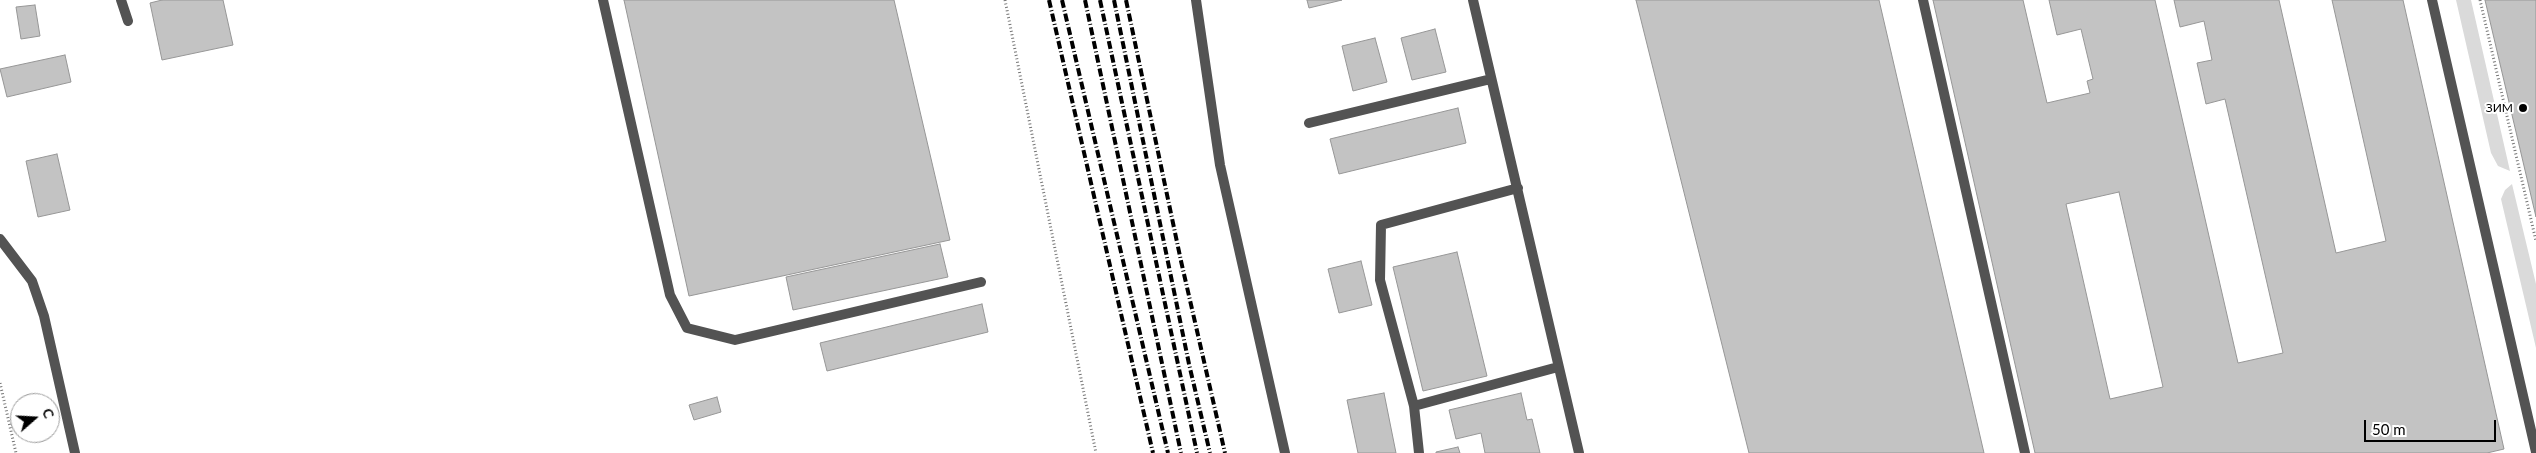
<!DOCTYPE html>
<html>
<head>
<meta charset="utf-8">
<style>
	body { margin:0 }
	#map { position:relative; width:2536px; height:453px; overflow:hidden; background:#fff; font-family:Lato,sans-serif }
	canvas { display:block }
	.north { position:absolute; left:10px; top:393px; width:50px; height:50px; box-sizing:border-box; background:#fff; border:1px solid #999; border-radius:50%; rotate:71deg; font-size:14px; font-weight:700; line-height:20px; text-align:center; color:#000 }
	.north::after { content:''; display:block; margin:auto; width:18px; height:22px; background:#000; clip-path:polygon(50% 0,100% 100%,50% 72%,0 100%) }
	.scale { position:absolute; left:2364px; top:420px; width:132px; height:22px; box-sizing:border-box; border:2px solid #000; border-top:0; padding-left:6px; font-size:15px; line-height:18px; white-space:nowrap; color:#000; -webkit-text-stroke:4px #fff; paint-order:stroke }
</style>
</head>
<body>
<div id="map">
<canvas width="2536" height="453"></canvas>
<div class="north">С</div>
<div class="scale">50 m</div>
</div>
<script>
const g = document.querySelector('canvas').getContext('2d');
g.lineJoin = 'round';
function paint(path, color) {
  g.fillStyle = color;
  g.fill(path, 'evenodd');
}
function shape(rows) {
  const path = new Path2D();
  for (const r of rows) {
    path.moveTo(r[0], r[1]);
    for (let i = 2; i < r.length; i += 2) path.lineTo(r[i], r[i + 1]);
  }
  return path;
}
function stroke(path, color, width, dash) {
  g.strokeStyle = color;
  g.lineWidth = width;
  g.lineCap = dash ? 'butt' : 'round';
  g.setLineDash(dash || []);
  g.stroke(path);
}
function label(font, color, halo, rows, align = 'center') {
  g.font = font + ' Lato,sans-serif';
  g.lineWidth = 4;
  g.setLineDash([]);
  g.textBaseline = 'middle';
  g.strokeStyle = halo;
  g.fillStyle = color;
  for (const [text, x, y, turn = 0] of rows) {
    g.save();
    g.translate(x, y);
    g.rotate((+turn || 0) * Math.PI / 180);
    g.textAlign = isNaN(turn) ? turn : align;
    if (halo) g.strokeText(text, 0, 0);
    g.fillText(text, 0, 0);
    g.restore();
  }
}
paint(shape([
	[2456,0,2471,0,2510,171,2498,166,2491,153],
	[2512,184,2536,284,2536,348,2501,199,2505,190]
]), '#dadada');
const building = shape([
	[162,0,223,0,233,45,162,60,150,3,162,0],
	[624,0,894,0,950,240,689,296,624,0],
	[1307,0,1342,0,1309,8,1307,0],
	[1636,0,1879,0,1984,453,1749,453,1636,0],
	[1933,0,2023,0,2047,103,2090,93,2087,81,2093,79,2081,29,2057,35,2049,0,2155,0,2238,363,2283,353,2225,99,2206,104,2197,63,2212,60,2204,21,2180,27,2174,0,2279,0,2336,253,2386,241,2332,0,2403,0,2504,449,2487,453,2035,453,1933,0],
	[2119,192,2163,387,2110,399,2066,204,2119,192],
	[2485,0,2536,0,2536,217,2485,0],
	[35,5,40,36,21,39,16,7,35,5],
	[1435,29,1446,72,1412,80,1401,38,1435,29],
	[1375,38,1387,82,1353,91,1342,46,1375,38],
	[65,55,71,82,7,97,0,69,65,55],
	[1458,108,1466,143,1339,174,1330,139,1458,108],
	[57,154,70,210,38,217,26,161,57,154],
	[940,244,948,277,793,310,786,277,940,244],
	[1457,252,1487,376,1423,391,1393,267,1457,252],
	[1361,261,1372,305,1339,313,1328,269,1361,261],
	[982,304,988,332,827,371,820,343,982,304],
	[1384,393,1396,453,1358,453,1347,400,1384,393],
	[1521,393,1527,420,1532,419,1540,453,1485,453,1481,433,1456,439,1449,410,1521,393],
	[717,397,721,412,694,420,689,405,717,397],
	[1458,447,1460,453,1436,453,1436,452,1458,447]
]);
paint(building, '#c3c3c3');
stroke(building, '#979797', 1);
stroke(shape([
	[1005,0,1096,453],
	[2480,0,2536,241],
	[0,383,16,453]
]), '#757575', 3, [1, 2.5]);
stroke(shape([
	[121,0,128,21],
	[603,0,670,295,687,328,735,340,981,282],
	[1196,0,1220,165,1285,453],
	[1473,0,1579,453],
	[1923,0,2025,453],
	[2432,0,2536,452],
	[1309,123,1491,79],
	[0,239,32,281,44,316,75,453],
	[1414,406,1558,367],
	[1419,453,1414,406,1380,280,1381,225,1518,188]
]), '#535353', 10);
stroke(shape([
	[1049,0,1153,453],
	[1062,0,1168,453],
	[1085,0,1181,453],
	[1100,0,1197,453],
	[1114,0,1189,364,1210,453],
	[1126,0,1181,261,1225,453]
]), '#000', 4, [8, 2.5, 1, 2.5]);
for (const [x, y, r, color] of [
	[2523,108,5,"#000"]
]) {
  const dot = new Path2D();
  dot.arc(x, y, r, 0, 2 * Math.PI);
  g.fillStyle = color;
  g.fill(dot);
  stroke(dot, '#fff', 2);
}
label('12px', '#000', '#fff', [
	["ЗИМ",2513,108]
], 'right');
</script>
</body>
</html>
